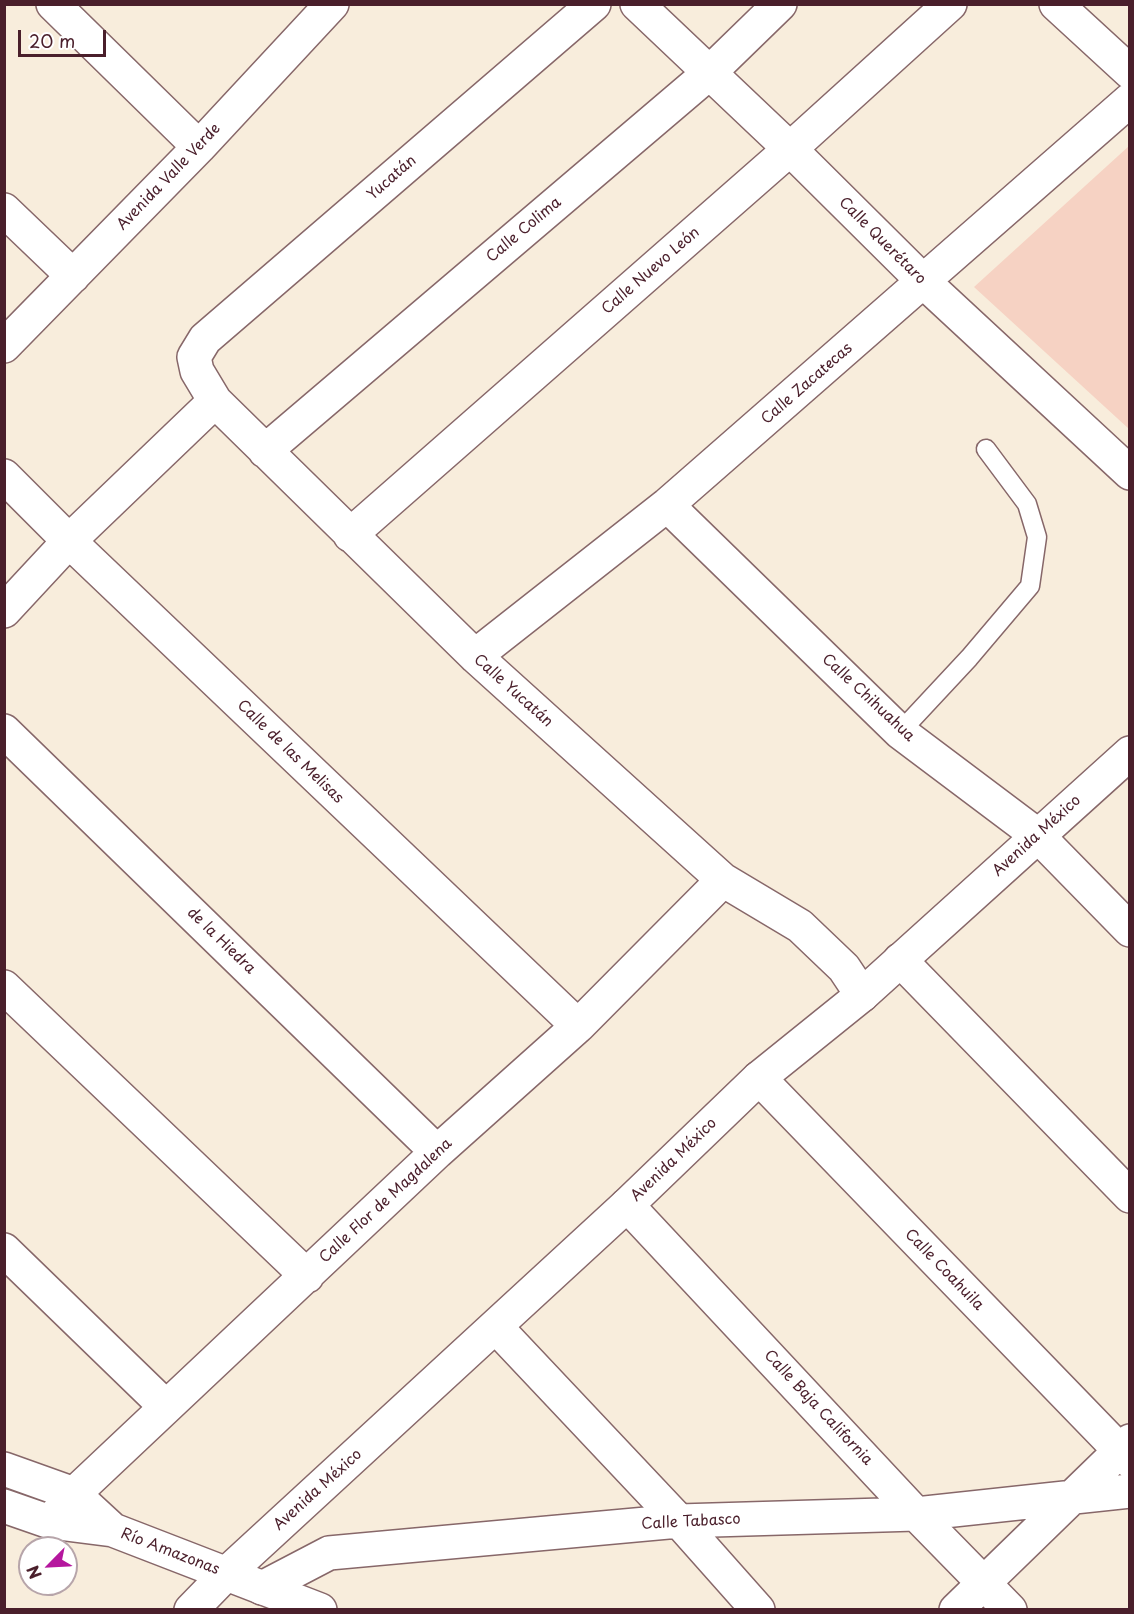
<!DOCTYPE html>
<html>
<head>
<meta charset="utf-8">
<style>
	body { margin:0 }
	#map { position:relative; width:1134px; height:1614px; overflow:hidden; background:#f8eddc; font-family:"Playpen Sans",sans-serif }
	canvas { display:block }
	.frame { position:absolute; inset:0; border:6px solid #4a1f2b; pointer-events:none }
	.north { position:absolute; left:18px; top:1536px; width:60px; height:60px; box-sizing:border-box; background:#fff; border:2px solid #b7a5aa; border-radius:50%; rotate:246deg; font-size:16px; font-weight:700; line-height:24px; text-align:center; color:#4a1f2b }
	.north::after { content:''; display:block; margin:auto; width:21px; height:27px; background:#b5179e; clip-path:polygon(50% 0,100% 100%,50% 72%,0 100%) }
	.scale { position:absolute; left:18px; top:30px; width:88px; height:27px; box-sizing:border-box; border:3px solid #4a1f2b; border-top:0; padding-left:8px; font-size:18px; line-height:21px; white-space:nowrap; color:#4a1f2b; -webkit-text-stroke:4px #fff; paint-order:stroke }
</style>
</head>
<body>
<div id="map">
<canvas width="1134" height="1614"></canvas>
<div class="frame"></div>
<div class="north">N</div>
<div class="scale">20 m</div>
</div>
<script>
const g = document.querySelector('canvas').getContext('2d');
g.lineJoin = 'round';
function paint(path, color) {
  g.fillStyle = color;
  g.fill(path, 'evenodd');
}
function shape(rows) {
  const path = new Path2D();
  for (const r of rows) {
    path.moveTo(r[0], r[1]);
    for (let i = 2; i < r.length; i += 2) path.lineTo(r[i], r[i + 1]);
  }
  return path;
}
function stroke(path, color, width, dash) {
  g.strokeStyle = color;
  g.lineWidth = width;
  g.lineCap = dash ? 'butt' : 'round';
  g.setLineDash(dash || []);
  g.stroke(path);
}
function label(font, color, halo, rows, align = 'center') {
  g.font = font + ' "Playpen Sans",sans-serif';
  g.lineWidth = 5;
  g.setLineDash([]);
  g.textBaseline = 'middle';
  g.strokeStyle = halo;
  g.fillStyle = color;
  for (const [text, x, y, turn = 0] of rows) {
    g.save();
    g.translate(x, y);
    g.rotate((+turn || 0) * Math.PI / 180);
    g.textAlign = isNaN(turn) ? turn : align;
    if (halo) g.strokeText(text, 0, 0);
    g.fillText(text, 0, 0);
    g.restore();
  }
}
paint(shape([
	[1129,146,1129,429,974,287]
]), '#f6d2c3');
const service = shape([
	[900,732,969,658,1030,586,1037,537,1027,504,986,449]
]);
const minor = shape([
	[53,4,199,147],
	[594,4,205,339,194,357,197,371,215,401,475,656,723,880,800,926,844,968,862,995],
	[637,4,790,149,924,282,1130,473],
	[1056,4,1130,72],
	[4,210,73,276],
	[4,346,199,147,332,4],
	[265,451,708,74,780,4],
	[4,476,69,541,578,1026],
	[667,505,900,732,1037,835,1130,930],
	[350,535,790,149,950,4],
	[4,611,69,541,215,401],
	[475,656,667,505,1130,100],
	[4,731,437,1152],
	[900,960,1130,1196],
	[4,987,307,1276],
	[759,1078,1130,1461],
	[627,1205,916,1514,1010,1610],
	[4,1250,166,1407],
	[496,1327,679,1521,758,1610],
	[55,1516,74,1494,437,1152,578,1026,723,880],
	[262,1588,329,1553,679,1521,916,1514,1130,1491],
	[956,1610,1130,1441]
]);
const tertiary = shape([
	[4,1469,74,1494,113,1530],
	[4,1506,50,1522,113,1530,320,1610],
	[191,1610,226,1574,627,1205,759,1078,862,995,1130,753]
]);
stroke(service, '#876769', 21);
stroke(minor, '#876769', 36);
stroke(tertiary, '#876769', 36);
stroke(service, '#fff', 18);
stroke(minor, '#fff', 33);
stroke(tertiary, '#fff', 33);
label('15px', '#4a1f2b', '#fff', [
	["Avenida Valle Verde",169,177,-46],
	["Yucatán",392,178,-41],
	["Calle Colima",524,230,-40],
	["Calle Querétaro",882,241,45],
	["Calle Nuevo León",651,271,-41],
	["Calle Zacatecas",807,384,-41],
	["Calle Yucatán",513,691,42],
	["Calle Chihuahua",868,698,43],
	["Calle de las Melisas",290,752,44],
	["Avenida México",1037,836,-42],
	["de la Hiedra",221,941,44],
	["Avenida México",674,1160,-44],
	["Calle Flor de Magdalena",386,1201,-43],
	["Calle Coahuila",944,1270,46],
	["Calle Baja California",818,1408,47],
	["Avenida México",318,1490,-42],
	["Calle Tabasco",691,1522,-3],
	["Río Amazonas",170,1552,21]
]);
</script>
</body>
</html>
